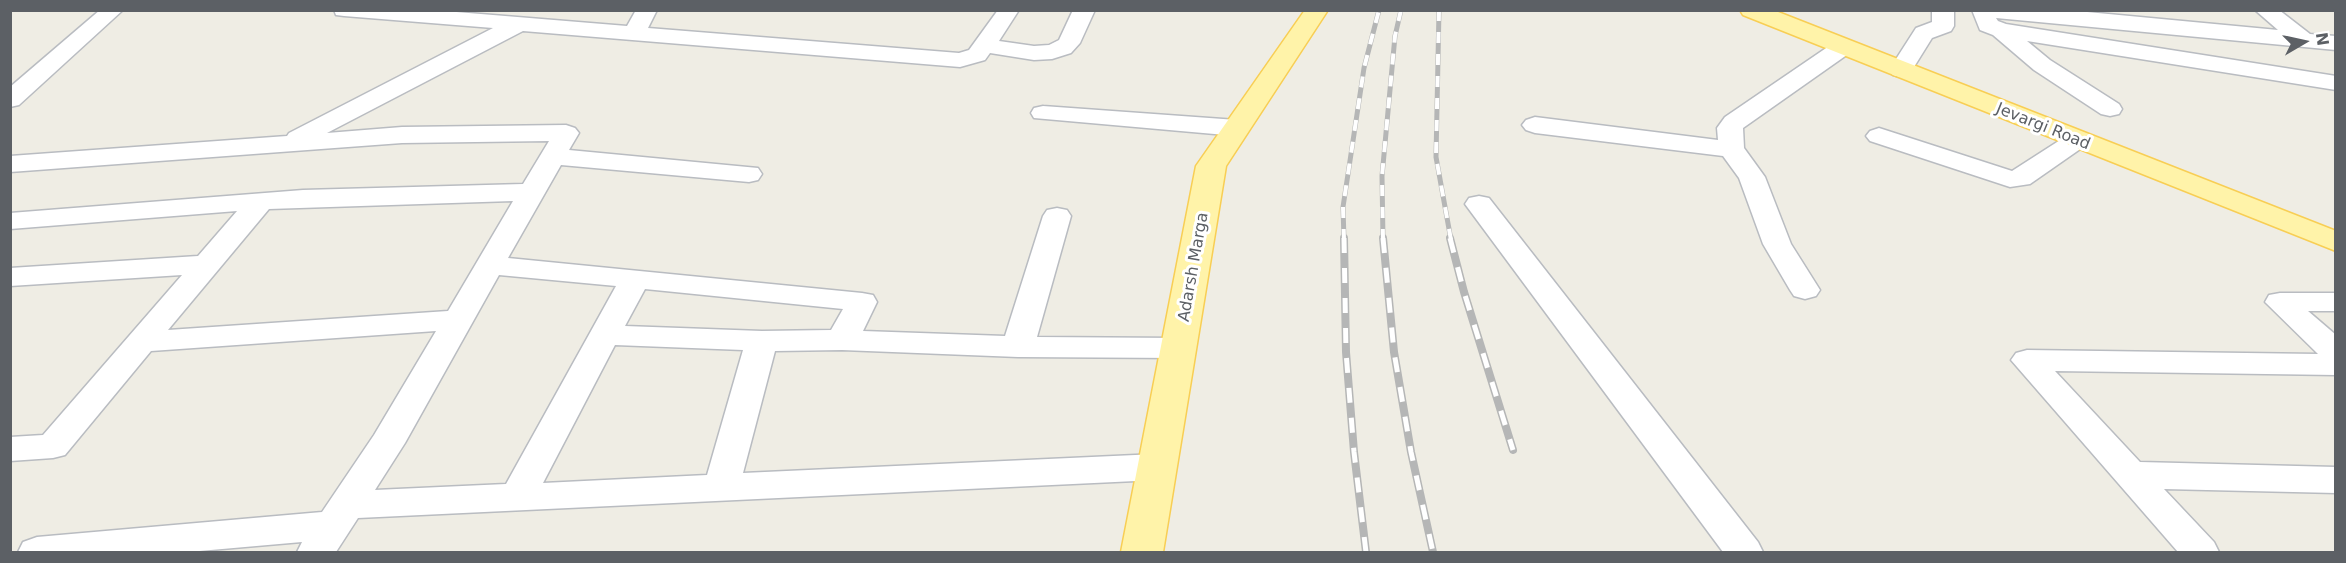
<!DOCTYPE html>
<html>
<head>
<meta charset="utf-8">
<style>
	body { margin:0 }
	#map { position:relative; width:2346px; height:563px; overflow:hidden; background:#efede4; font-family:"DejaVu Sans",sans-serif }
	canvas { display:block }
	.frame { position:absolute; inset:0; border:12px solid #5c6065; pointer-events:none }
	.north { position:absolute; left:2274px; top:12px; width:60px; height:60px; -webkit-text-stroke:4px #fff; paint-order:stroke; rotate:81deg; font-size:16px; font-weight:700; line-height:24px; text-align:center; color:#5c6065 }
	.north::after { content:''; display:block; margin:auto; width:21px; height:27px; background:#5c6065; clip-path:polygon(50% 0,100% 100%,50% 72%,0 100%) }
</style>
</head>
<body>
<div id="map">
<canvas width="2346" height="563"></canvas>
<div class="frame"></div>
<div class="north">N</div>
</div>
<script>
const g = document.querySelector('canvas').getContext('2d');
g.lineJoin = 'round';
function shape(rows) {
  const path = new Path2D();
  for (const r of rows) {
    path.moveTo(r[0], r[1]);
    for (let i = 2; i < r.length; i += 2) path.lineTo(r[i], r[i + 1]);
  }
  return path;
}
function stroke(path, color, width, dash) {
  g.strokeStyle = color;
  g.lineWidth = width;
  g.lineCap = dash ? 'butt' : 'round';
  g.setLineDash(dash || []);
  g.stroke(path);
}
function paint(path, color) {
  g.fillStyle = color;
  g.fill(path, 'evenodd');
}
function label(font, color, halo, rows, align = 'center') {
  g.font = font + ' "DejaVu Sans",sans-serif';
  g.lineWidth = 6;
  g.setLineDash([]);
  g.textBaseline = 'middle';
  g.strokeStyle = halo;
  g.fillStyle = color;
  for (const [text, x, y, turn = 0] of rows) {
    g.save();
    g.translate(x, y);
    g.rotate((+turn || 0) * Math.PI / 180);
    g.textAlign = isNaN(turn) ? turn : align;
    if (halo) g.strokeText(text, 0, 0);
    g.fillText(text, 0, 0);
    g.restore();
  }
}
const minor = shape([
	[100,10,123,10,19,105,10,107,10,87,100,10],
	[334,10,432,10,627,26,636,10,657,10,648,28,959,53,969,50,998,10,1019,10,999,41,1034,46,1049,45,1059,40,1073,10,1095,10,1080,43,1071,53,1052,59,1034,60,990,53,985,60,960,67,523,31,327,133,402,127,566,125,575,128,579,133,569,150,758,168,762,174,758,180,749,182,561,165,508,258,862,293,873,295,877,302,863,331,1005,336,1043,216,1047,210,1057,208,1067,210,1071,216,1037,337,1179,338,1190,341,1195,348,1190,355,1179,358,1018,357,842,350,775,351,743,473,1157,454,1170,458,1175,467,1170,476,1157,480,358,518,336,552,297,552,302,542,188,552,18,552,23,542,37,537,322,512,374,435,436,331,151,351,65,455,53,458,10,461,10,437,43,435,182,275,10,286,10,268,198,256,237,211,10,229,10,213,303,190,523,184,549,141,402,143,10,172,10,156,287,136,289,133,493,28,344,16,336,15,334,10],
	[513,201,448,311,168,330,269,209,513,201],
	[499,275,616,286,506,484,375,490,405,443,499,275],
	[645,289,843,309,831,330,762,331,625,326,645,289],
	[615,345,743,350,707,475,543,483,615,345],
	[1932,10,1954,10,1954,26,1951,31,1932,38,1909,75,1901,77,1893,75,1889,70,1916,28,1932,22,1932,10],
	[1972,10,2066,10,2278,30,2255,10,2279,10,2310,34,2336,36,2336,50,1996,18,1998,21,2006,24,2336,76,2336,90,2027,41,2050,60,2119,104,2122,109,2119,114,2110,116,2101,114,2034,70,1993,35,1980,30,1972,10],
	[1843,40,1851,42,1854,47,1851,52,1743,128,1744,148,1765,177,1791,244,1820,290,1816,296,1805,299,1794,296,1790,290,1763,244,1739,178,1723,156,1535,133,1526,130,1522,125,1526,120,1535,117,1718,140,1717,128,1725,117,1835,42,1843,40],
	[1043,106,1237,120,1246,123,1250,128,1246,133,1237,136,1034,118,1031,113,1034,108,1043,106],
	[1879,128,2012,171,2068,135,2077,132,2086,135,2090,140,2086,145,2030,184,2010,187,1870,141,1866,136,1870,131,1879,128],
	[1479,196,1489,198,1758,542,1763,552,1723,552,1465,204,1469,198,1479,196],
	[2280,293,2336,293,2336,311,2308,311,2336,335,2336,375,2055,371,2140,462,2336,467,2336,493,2164,489,2214,542,2219,552,2178,552,2011,360,2016,353,2027,350,2318,354,2265,302,2269,295,2280,293]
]);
const major = shape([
	[1305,10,1328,10,1226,166,1163,552,1121,552,1196,166,1305,10],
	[1740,10,1773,10,2336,231,2336,251,1743,15,1740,10]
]);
stroke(minor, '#b9bcc1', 3);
stroke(major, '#f8ce54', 3);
paint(minor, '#fff');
paint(major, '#fff3a9');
const railFar1 = shape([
	[1439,10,1436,157,1451,240],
	[1344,240,1343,207,1364,68,1379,10],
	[1383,240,1382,176,1395,36,1401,10]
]);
const rail = shape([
	[1344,238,1346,352,1354,452,1366,552],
	[1383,238,1394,352,1411,452,1433,552],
	[1450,238,1464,292,1513,450]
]);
stroke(railFar1, '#b5b6b6', 5);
stroke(rail, '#b5b6b6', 8);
stroke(railFar1, '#fff', 4, [11]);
stroke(rail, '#fff', 5, [15]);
label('16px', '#5c6065', '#fff', [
	["Jevargi Road",2043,127,22],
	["Adarsh Marga",1194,267,-80]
]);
</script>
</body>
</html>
